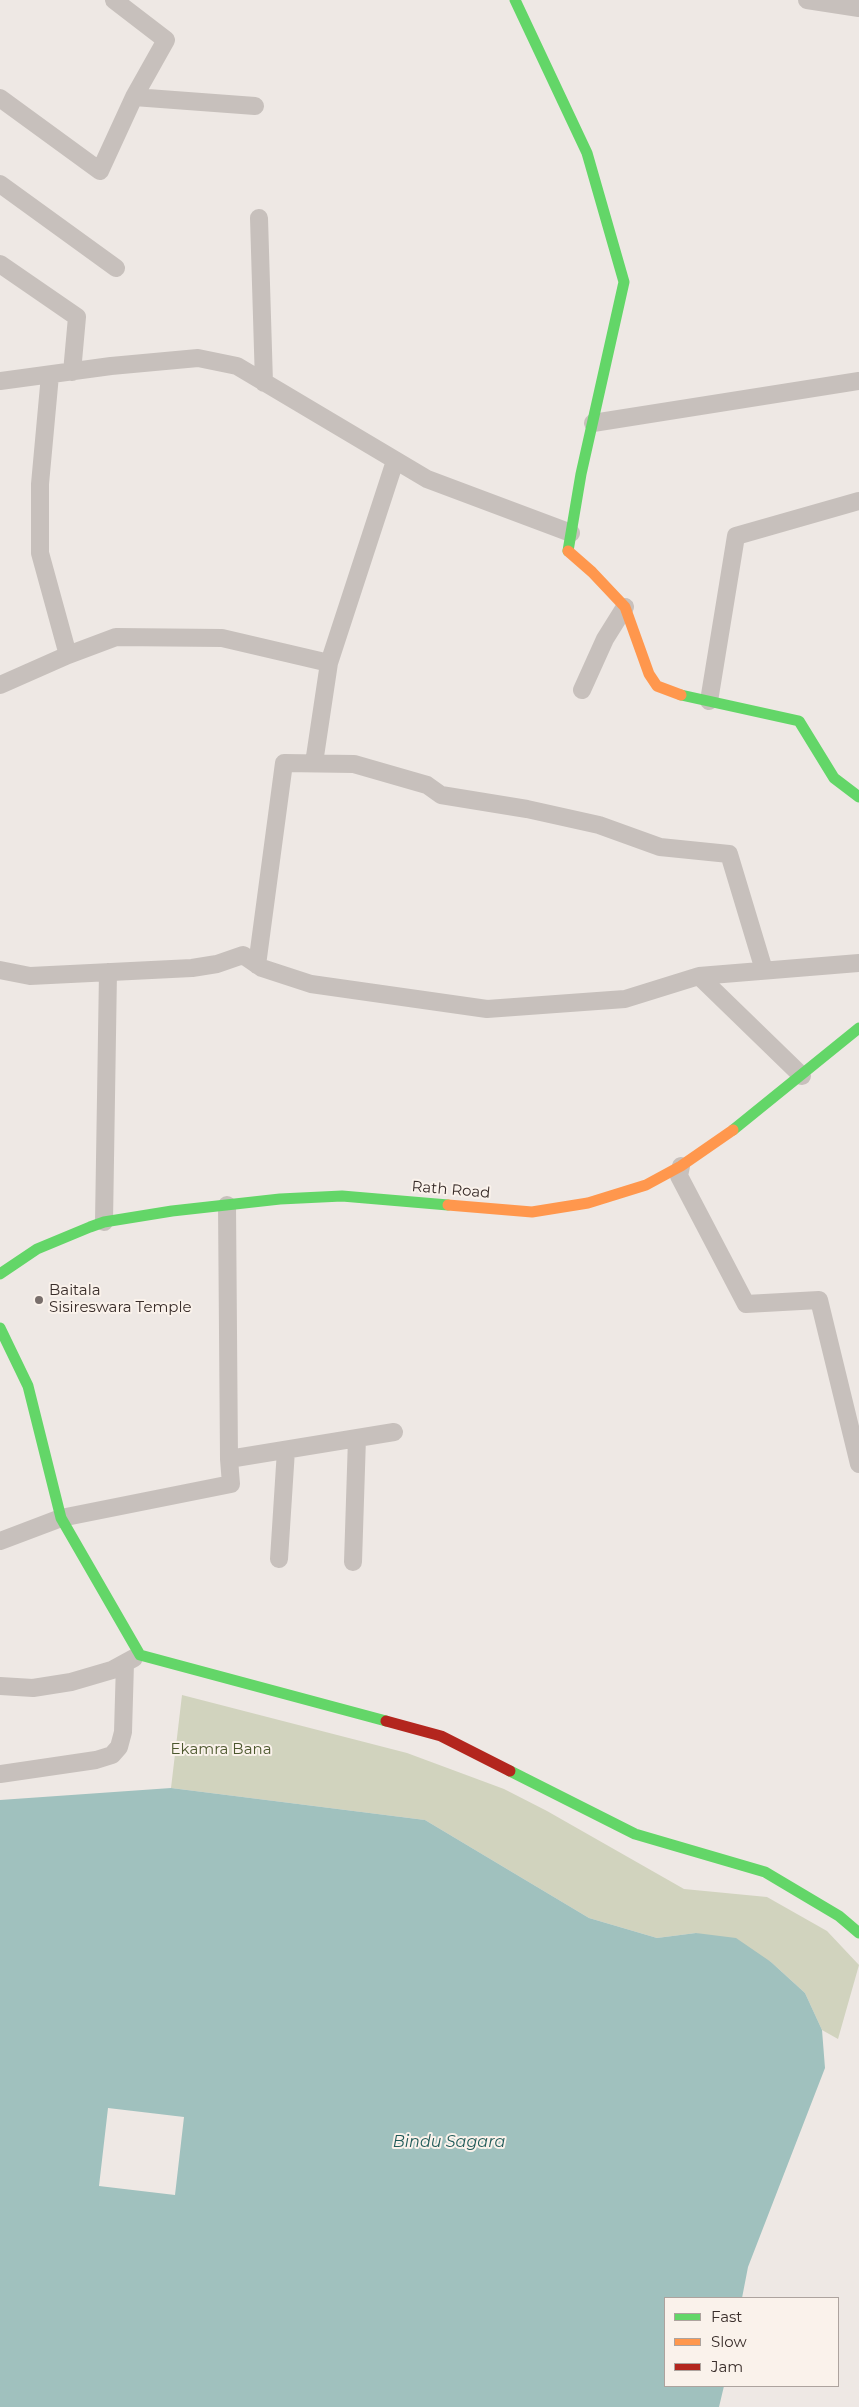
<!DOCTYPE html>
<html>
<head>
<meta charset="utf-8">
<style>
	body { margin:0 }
	#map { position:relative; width:859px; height:2407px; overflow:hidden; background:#eee8e4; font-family:Montserrat,sans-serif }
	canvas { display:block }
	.legend { position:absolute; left:664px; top:2297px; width:175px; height:90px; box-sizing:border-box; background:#faf2eb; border:1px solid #ada39e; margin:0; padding:6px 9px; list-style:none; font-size:15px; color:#392d2a }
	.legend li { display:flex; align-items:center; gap:10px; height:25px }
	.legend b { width:25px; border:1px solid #ada39e }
</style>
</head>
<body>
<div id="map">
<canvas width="859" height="2407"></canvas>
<ul class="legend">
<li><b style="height:6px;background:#63d668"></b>Fast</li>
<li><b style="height:6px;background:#ff974d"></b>Slow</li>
<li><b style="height:6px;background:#b3261e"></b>Jam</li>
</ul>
</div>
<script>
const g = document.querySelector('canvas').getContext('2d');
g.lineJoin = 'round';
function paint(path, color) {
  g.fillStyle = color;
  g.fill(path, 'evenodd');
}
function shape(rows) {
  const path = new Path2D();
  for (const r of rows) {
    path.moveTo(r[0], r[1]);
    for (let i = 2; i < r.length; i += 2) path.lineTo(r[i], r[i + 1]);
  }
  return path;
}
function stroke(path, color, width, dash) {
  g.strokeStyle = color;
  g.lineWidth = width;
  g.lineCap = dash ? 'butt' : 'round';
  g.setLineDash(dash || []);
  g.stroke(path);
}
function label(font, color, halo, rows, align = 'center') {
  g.font = font + ' Montserrat,sans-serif';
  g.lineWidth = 4;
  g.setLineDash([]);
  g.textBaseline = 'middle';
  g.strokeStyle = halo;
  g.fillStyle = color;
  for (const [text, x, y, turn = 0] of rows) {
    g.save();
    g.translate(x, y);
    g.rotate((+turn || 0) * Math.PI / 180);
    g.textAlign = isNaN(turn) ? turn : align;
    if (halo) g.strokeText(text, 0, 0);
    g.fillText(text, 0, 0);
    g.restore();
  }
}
paint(shape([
	[182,1695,407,1753,504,1789,547,1811,684,1889,767,1897,827,1931,859,1965,838,2039,822,2030,805,1993,771,1962,696,1933,657,1938,589,1918,425,1820,171,1788]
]), '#d1d3be');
paint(shape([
	[171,1788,425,1820,589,1918,657,1938,696,1933,736,1938,771,1962,805,1993,822,2030,825,2068,748,2267,742,2298,665,2298,665,2386,724,2386,719,2407,0,2407,0,1800],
	[108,2108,184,2117,175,2195,99,2186]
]), '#a0c1be');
stroke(shape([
	[114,0,166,40,134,97],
	[807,0,859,8],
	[0,98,100,171,134,97,255,106],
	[0,184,116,268],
	[259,218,264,383],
	[0,264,77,317,72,372],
	[50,375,40,484,40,553,68,655],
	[0,381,111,366,198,358,237,366,427,479,571,533],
	[593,423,859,381],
	[0,685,68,655,116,637,222,638,329,663],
	[582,690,605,639,625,607],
	[709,701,736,536,859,501],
	[314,763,329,663,395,461],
	[257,965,284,763,354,764,427,785,441,795,527,809,599,825,660,847,729,854,764,970],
	[0,970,30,976,192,968,217,964,243,955,262,968,311,984,487,1009,625,999,699,976,802,1076],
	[699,976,859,963],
	[681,1166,679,1176,746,1304,819,1300,859,1464],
	[227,1205,229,1459,394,1432],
	[104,1222,108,972],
	[0,1541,61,1518,231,1484,229,1459],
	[279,1559,286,1450],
	[353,1562,357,1438],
	[0,1686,33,1688,71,1682,112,1670,134,1658],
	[0,1774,96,1760,112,1755,119,1747,123,1732,125,1663]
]), '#c7c0bc', 18);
stroke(shape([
	[515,0,587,153,624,282,581,474,568,551],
	[681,695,799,721,834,778,859,797],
	[733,1130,859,1028],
	[0,1274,37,1249,90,1227,104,1222,172,1211,280,1199,342,1196,448,1205],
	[0,1328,28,1386,61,1518,140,1655,386,1721],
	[510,1771,635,1834,765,1872,839,1916,859,1933]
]), '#63d668', 11);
stroke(shape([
	[568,551,592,572,625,607,649,674,657,686,681,695],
	[448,1205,532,1212,588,1203,646,1185,681,1166,733,1130]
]), '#ff974d', 11);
stroke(shape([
	[386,1721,441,1736,510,1771]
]), '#b3261e', 11);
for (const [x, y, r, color] of [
	[39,1300,5,"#786e6b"]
]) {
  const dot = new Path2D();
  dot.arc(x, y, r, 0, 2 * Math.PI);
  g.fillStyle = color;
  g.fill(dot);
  stroke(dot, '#faf2eb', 2);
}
label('15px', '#392d2a', '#faf2eb', [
	["Rath Road",451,1190,5]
]);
label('15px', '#392d2a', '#faf2eb', [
	["Baitala",49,1291],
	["Sisireswara Temple",49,1308]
], 'left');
label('15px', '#4c572e', '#faf2eb', [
	["Ekamra Bana",221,1750]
]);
label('italic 16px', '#1f5a58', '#faf2eb', [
	["Bindu Sagara",449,2142]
]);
</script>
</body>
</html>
